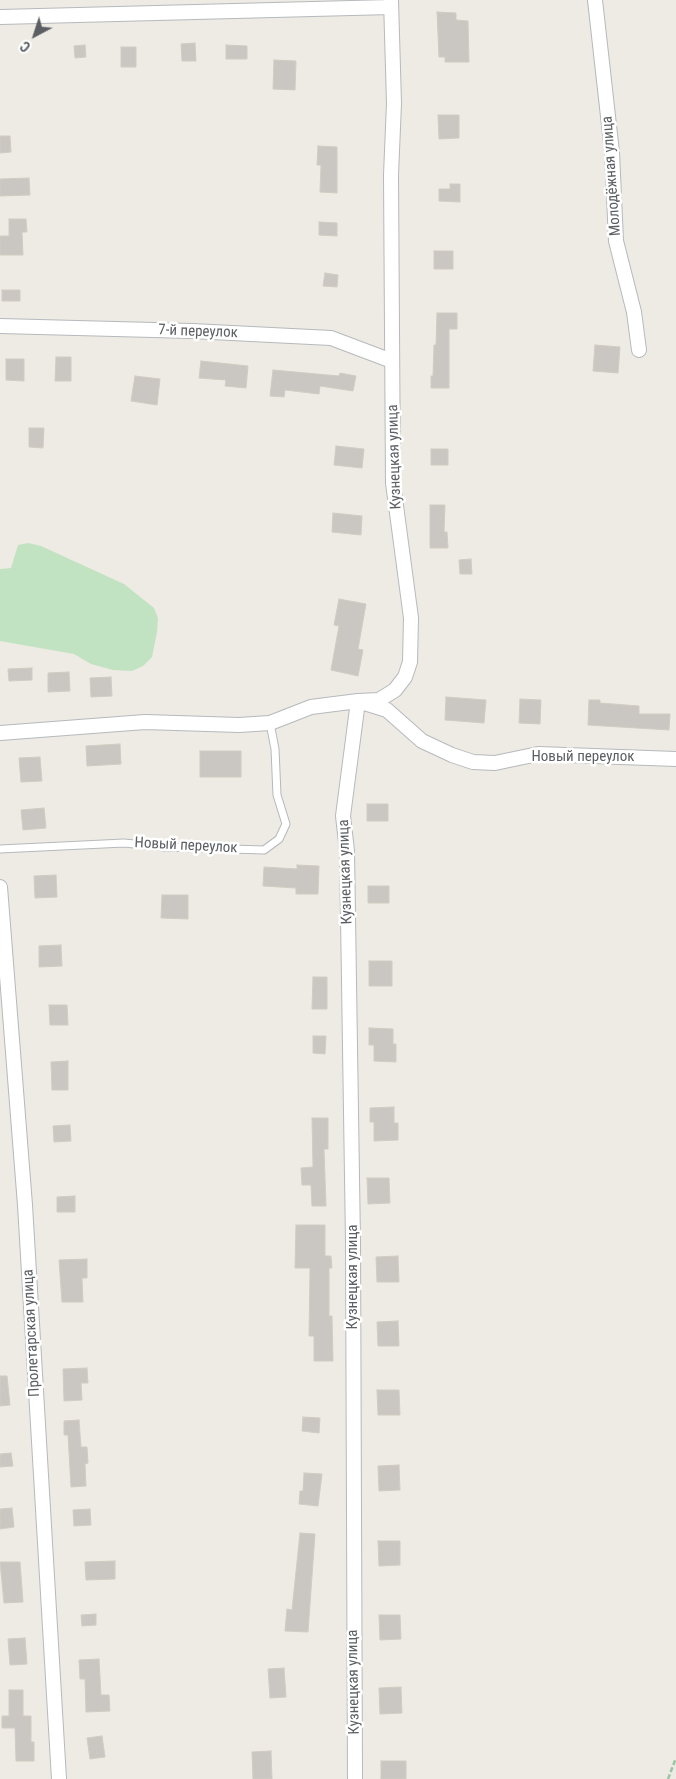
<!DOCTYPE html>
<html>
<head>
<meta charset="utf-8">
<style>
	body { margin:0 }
	#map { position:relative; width:676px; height:1779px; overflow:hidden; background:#edebe3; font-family:"Roboto Condensed",sans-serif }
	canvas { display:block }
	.north { position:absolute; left:10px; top:10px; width:50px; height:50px; -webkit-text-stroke:4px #fff; paint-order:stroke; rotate:220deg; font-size:14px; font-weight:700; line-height:20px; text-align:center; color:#5b5f63 }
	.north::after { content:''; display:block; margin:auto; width:18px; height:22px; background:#5b5f63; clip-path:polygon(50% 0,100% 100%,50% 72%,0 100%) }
</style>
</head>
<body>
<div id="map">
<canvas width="676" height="1779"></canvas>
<div class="north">С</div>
</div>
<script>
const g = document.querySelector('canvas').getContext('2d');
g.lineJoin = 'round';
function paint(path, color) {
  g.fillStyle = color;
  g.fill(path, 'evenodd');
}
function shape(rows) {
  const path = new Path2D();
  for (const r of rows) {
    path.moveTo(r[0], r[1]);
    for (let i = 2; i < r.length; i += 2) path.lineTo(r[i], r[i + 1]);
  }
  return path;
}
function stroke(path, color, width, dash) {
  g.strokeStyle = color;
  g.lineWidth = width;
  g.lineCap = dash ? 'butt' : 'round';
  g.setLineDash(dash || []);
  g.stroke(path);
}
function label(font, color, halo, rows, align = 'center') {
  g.font = font + ' "Roboto Condensed",sans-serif';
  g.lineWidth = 5;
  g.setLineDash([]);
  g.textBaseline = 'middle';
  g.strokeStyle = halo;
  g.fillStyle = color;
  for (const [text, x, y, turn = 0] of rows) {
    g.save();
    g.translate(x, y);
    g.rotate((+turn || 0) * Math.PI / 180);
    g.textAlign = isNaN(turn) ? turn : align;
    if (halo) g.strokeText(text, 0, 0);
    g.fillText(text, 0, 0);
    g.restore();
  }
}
paint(shape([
	[28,543,41,546,124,584,154,608,158,618,157,632,152,657,143,666,132,671,113,670,91,664,74,654,0,641,0,569,11,568,18,545]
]), '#c2e3c1');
const building = shape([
	[437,12,456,13,456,20,468,21,469,62,445,62,445,57,439,57,437,12],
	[195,43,196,61,182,61,181,44,195,43],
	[85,45,86,57,75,58,74,46,85,45],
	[226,45,247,46,247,59,226,59,226,45],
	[121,47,136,47,136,67,121,67,121,47],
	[274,60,296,61,295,90,273,89,274,60],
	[438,115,459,115,459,138,439,139,438,115],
	[0,136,10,136,11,152,0,153,0,136],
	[318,146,337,147,337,193,320,192,321,165,317,165,318,146],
	[29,178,30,195,0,196,0,179,29,178],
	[450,184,460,184,460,202,439,201,439,189,450,189,450,184],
	[9,219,26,219,27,232,22,232,23,255,0,255,0,236,9,236,9,219],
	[319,222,337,223,337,236,319,235,319,222],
	[434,251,453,251,453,269,434,269,434,251],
	[325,273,338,275,337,287,323,286,325,273],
	[2,290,20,290,20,301,2,301,2,290],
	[437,313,457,313,457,329,449,329,449,388,431,388,431,376,433,376,434,345,436,345,437,313],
	[595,345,620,347,618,373,593,371,595,345],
	[56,357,71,357,71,381,55,381,56,357],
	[6,359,24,359,24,381,6,380,6,359],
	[201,361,248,366,246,388,225,386,226,380,199,378,201,361],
	[273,370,339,376,340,373,356,376,353,391,320,386,319,394,285,390,284,397,270,396,273,370],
	[135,376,160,379,157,405,131,401,135,376],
	[29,428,44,428,43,448,29,447,29,428],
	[336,446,364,449,362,468,334,465,336,446],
	[431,449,448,449,448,465,431,465,431,449],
	[430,505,445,505,444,532,447,532,448,548,430,548,430,505],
	[333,513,362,516,361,535,332,532,333,513],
	[471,559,472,574,460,574,459,560,471,559],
	[339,599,366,604,358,649,363,650,358,676,331,670,339,626,334,625,339,599],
	[32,668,32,680,9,681,8,669,32,668],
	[69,672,70,691,48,692,48,673,69,672],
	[111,677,112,696,91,697,90,678,111,677],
	[446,697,486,700,484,723,445,720,446,697],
	[520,699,541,700,540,724,519,723,520,699],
	[589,700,600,700,600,703,639,706,639,714,670,714,669,730,588,725,589,700],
	[120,744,121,764,87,766,86,746,120,744],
	[200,751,241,751,241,777,200,777,200,751],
	[40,757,42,781,21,782,19,758,40,757],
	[367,804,388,804,388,821,367,821,367,804],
	[44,808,46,828,23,830,21,810,44,808],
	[297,865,319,866,318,894,296,894,296,888,263,886,264,867,297,869,297,865],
	[56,875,57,897,35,898,34,876,56,875],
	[368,886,389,886,389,903,368,903,368,886],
	[162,895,188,895,188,919,161,918,162,895],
	[61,945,62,966,39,967,39,946,61,945],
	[369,961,392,961,392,986,369,986,369,961],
	[313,977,327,977,327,1009,312,1009,313,977],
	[49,1005,67,1005,68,1025,50,1025,49,1005],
	[369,1028,393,1029,393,1044,396,1044,396,1062,374,1061,374,1045,369,1045,369,1028],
	[313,1036,326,1036,325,1054,313,1053,313,1036],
	[68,1061,68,1090,52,1090,51,1062,68,1061],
	[394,1107,394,1123,398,1123,398,1140,374,1141,374,1122,370,1122,370,1108,394,1107],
	[312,1118,328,1118,328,1149,324,1149,326,1206,312,1206,311,1185,302,1185,301,1168,313,1167,312,1118],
	[70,1125,71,1141,54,1142,53,1126,70,1125],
	[367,1178,389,1178,390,1203,368,1204,367,1178],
	[75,1196,75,1212,57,1212,57,1197,75,1196],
	[296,1225,325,1225,325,1256,331,1256,332,1268,329,1268,329,1316,332,1316,333,1361,314,1361,314,1336,309,1336,310,1268,295,1268,296,1225],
	[398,1256,399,1282,377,1282,376,1257,398,1256],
	[87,1259,87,1278,82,1278,83,1302,62,1302,59,1260,87,1259],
	[398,1321,399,1346,378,1346,377,1322,398,1321],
	[87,1368,88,1383,81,1383,82,1400,64,1401,63,1369,87,1368],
	[0,1376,7,1376,10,1405,0,1406,0,1376],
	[377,1390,399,1390,400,1415,378,1415,377,1390],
	[303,1417,320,1418,319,1433,302,1431,303,1417],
	[79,1420,81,1447,87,1447,88,1463,85,1464,86,1486,71,1487,68,1435,64,1435,64,1421,79,1420],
	[11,1453,13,1466,0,1467,0,1454,11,1453],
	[399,1465,400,1490,379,1491,378,1466,399,1465],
	[304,1473,322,1474,318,1506,299,1504,300,1491,303,1491,304,1473],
	[12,1508,14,1527,0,1529,0,1509,12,1508],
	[90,1509,91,1525,74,1526,73,1510,90,1509],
	[300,1533,315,1534,308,1632,285,1631,287,1609,292,1610,300,1533],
	[378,1541,400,1541,400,1565,379,1566,378,1541],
	[115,1561,115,1579,86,1580,85,1562,115,1561],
	[0,1562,20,1562,23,1602,4,1603,0,1562],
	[96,1614,96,1625,82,1626,81,1615,96,1614],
	[379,1615,400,1615,401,1639,380,1640,379,1615],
	[25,1638,27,1664,10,1665,8,1639,25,1638],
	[99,1659,101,1695,109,1695,110,1711,86,1712,85,1679,80,1679,79,1660,99,1659],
	[284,1668,286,1697,270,1698,268,1669,284,1668],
	[401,1687,402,1713,380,1714,379,1688,401,1687],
	[9,1690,23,1690,23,1716,31,1716,31,1742,34,1742,34,1761,16,1761,15,1728,2,1728,2,1716,9,1716,9,1690],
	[102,1736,105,1757,90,1759,87,1738,102,1736],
	[271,1751,272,1779,253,1779,252,1752,271,1751],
	[381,1761,406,1761,406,1779,381,1779,381,1761]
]);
paint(building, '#cac7c2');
stroke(building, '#d1ccc2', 1);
const service = shape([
	[0,849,124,843,165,847,264,850,279,839,286,824,277,795,275,749,270,723]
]);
const minor = shape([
	[595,0,612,152,616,241,634,312,639,350],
	[0,17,391,7],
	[0,326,192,331,331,338,392,361],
	[0,733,145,722,239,725,270,723,311,707,358,701,387,710,422,741,452,755,473,762,495,763,538,754,676,759],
	[0,887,25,1205,59,1779],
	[355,1779,353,1242,347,851,343,816,358,701,379,700,395,690,405,677,410,662,411,618,393,483,391,175,394,103,391,0]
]);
stroke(service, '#b6b9bd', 9);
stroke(minor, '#b6b9bd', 16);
stroke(shape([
	[668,1779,676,1758]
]), '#9bc4a5', 2.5, [5, 2.5]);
stroke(service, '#fff', 7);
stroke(minor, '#fff', 14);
label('15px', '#5b5f63', '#fff', [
	["Молодёжная улица",612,176,-94],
	["7-й переулок",198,332,2],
	["Кузнецкая улица",395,457,-92],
	["Новый переулок",583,757],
	["Новый переулок",186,846,3],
	["Кузнецкая улица",346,872,-92],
	["Кузнецкая улица",353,1277,-90],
	["Пролетарская улица",32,1333,-93],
	["Кузнецкая улица",354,1682,-91]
]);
</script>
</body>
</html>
